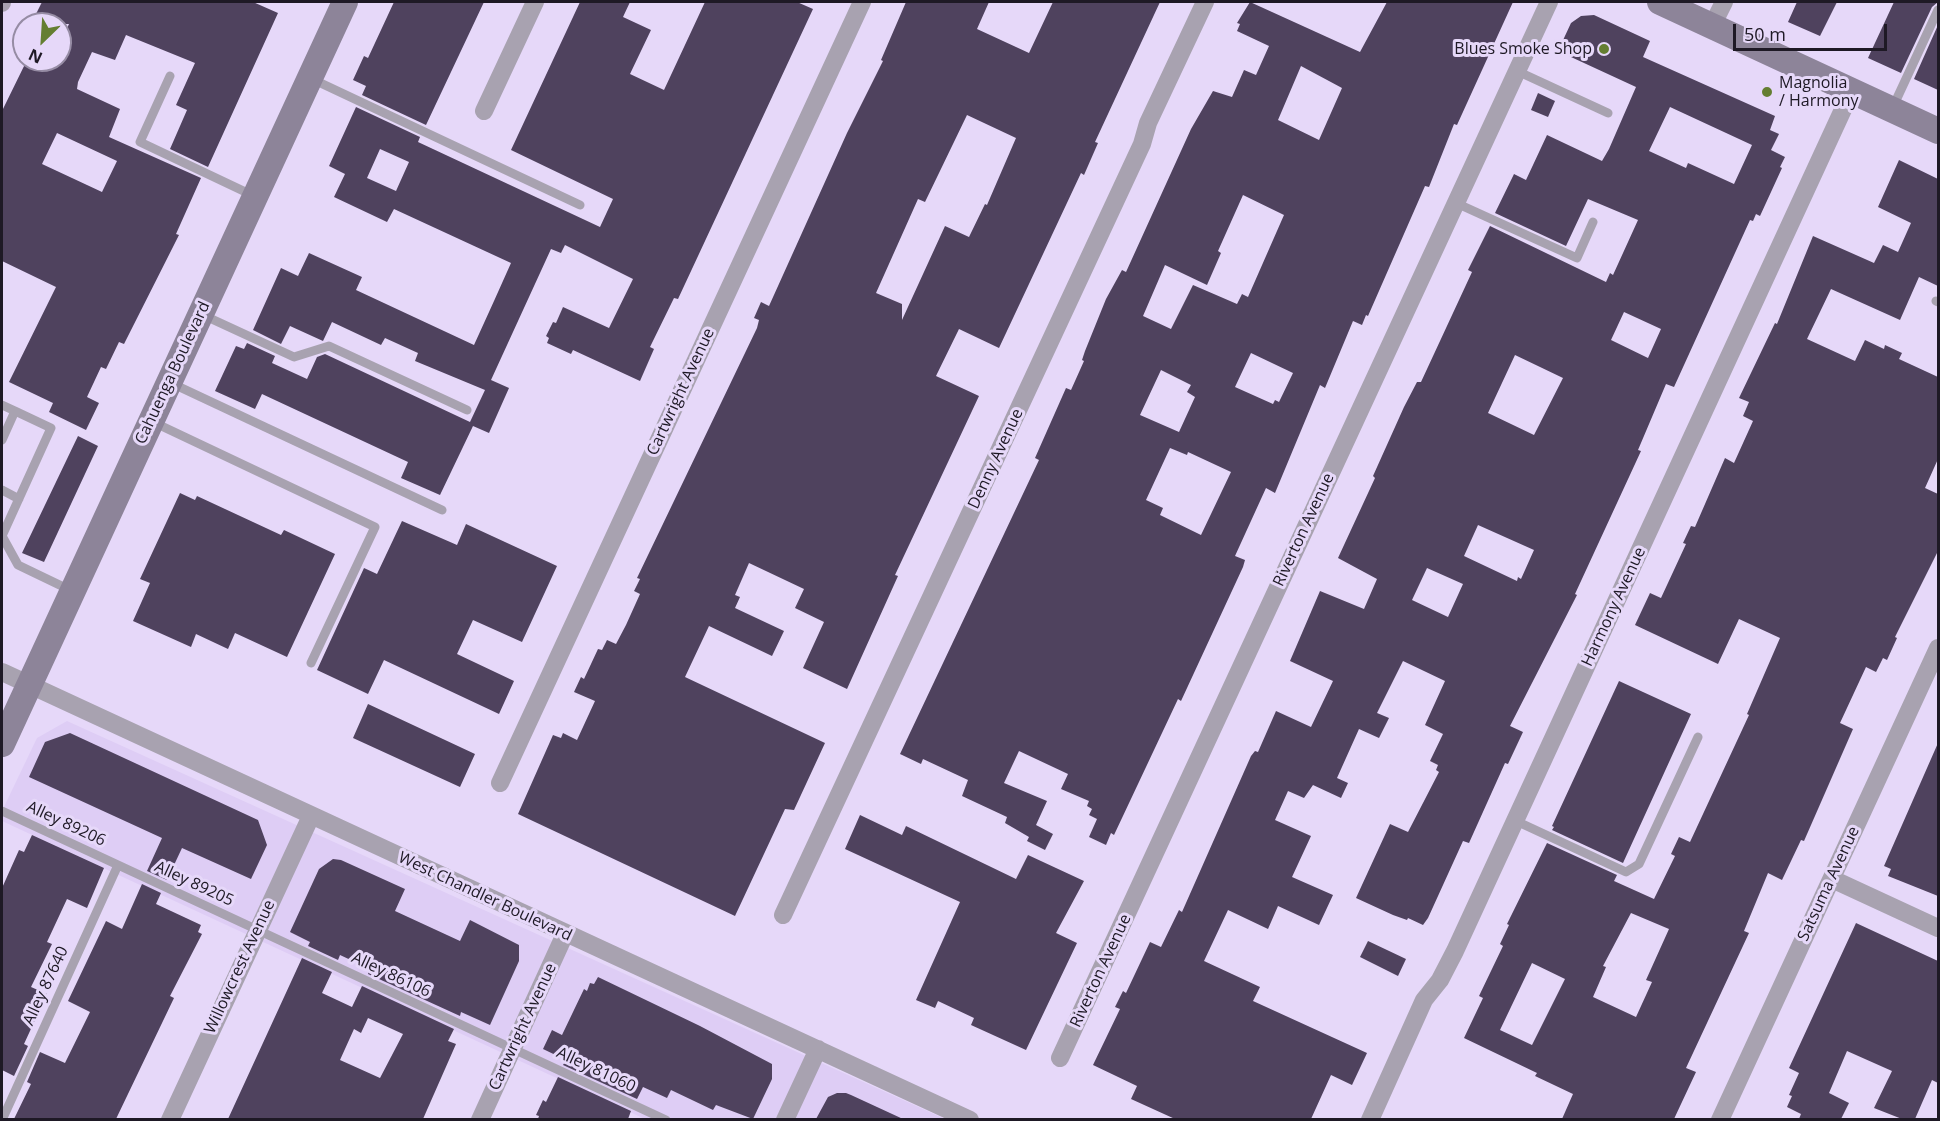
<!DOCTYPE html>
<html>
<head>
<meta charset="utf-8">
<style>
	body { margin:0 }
	#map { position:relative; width:1940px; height:1121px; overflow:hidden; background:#e6d8f9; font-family:"Open Sans",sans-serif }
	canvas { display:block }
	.frame { position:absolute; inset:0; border:3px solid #1e1925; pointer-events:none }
	.north { position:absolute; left:12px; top:12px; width:60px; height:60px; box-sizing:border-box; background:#e6d8f9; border:2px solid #968ca4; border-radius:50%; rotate:205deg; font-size:16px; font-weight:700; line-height:24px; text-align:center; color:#1e1925 }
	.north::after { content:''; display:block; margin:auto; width:21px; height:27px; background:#647e31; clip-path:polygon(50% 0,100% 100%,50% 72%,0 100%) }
	.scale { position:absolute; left:1733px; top:24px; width:154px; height:27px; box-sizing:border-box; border:3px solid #1e1925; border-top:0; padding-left:8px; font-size:18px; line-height:21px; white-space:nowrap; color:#1e1925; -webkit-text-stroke:4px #e6d8f9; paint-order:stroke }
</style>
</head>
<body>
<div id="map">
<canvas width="1940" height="1121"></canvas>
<div class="frame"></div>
<div class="north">N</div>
<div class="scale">50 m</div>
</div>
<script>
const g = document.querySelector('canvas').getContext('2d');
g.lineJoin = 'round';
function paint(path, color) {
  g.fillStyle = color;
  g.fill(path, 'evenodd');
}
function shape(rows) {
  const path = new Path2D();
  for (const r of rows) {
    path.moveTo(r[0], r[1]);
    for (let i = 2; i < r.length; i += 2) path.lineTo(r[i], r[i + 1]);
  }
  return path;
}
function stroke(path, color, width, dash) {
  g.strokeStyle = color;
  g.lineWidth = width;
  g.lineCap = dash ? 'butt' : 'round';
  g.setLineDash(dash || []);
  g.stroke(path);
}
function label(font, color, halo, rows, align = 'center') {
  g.font = font + ' "Open Sans",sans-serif';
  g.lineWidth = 6;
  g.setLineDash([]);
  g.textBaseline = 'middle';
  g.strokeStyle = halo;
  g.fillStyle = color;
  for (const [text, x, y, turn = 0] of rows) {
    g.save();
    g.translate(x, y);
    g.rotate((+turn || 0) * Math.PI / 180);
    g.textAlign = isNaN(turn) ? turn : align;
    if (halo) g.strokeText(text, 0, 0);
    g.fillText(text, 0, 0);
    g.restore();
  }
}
paint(shape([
	[67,721,945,1119,645,1119,2,821,2,811,37,738]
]), '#decdf5');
paint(shape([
	[42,2,253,2,278,13,208,167,170,149,187,110,176,105,195,63,126,35,115,60,92,52,78,82,77,89,120,109,109,137,201,178,176,234,179,235,124,344,119,342,106,369,101,367,87,397,99,403,86,430,49,412,53,403,9,382,56,287,2,261,2,111,27,60,60,60,60,43,69,24,31,24],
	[57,133,117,161,102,192,42,164],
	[394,2,484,2,426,125,362,95,366,86,353,80,364,56,368,58],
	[580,2,630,2,623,17,651,30,630,74,664,90,705,2,797,2,813,9,678,299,674,298,650,347,654,349,640,381,573,350,571,354,547,343,549,338,546,336,553,322,556,323,563,307,609,328,633,279,565,245,561,253,551,249,491,380,509,388,489,433,473,426,440,495,401,478,408,462,262,394,255,409,215,391,236,346,244,349,247,343,275,356,272,363,307,379,317,357,325,354,470,422,485,390,415,361,418,353,385,338,381,345,332,322,323,341,290,326,281,344,253,330,281,268,298,276,309,253,362,277,356,290,474,345,494,301,511,263,394,209,387,222,334,197,345,174,329,166,356,107,420,137,418,142,600,227,613,199,511,150],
	[380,149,409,162,396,191,367,178],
	[906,2,989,2,977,29,1029,53,1053,2,1160,2,1095,142,1098,143,1084,175,1081,173,999,348,959,329,936,376,979,396,895,575,898,576,847,689,803,668,824,622,795,608,804,589,749,563,735,595,740,597,735,608,784,631,772,656,709,626,685,677,825,743,794,810,785,809,735,916,518,814,553,735,561,738,563,733,577,740,595,701,574,692,581,677,584,679,598,649,602,650,607,640,616,644,626,625,640,594,634,591,640,579,637,578,757,328,759,320,754,318,761,302,769,306,847,133,883,61,881,60],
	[967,115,1016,138,987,205,985,204,969,237,945,226,902,320,902,304,876,293,918,199,925,202],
	[1250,2,1360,52,1387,2,1513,2,1457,125,1454,124,1429,187,1425,186,1368,316,1366,315,1362,325,1353,321,1325,388,1320,385,1275,493,1266,488,1235,556,1245,560,1243,567,1181,701,1178,699,1114,835,1111,833,1106,845,1089,837,1097,819,1089,815,1092,809,1087,806,1089,801,1061,789,1068,774,1019,751,1004,783,1047,801,1036,825,1053,834,1045,850,1027,841,1029,837,1005,823,1007,817,962,796,968,780,923,759,921,764,900,754,1039,460,1035,458,1066,388,1071,390,1084,361,1082,360,1085,351,1106,299,1122,270,1126,272,1191,129,1213,91,1232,97,1244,70,1256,75,1269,46,1237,31,1240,24,1237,23],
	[1301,66,1342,88,1319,140,1278,120],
	[1243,195,1284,215,1248,297,1242,294,1237,304,1193,285,1171,329,1143,316,1165,265,1207,285,1221,253,1218,251],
	[1251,353,1293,373,1279,402,1275,400,1273,404,1235,387],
	[1161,370,1191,385,1187,392,1195,397,1179,432,1140,415],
	[1170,448,1187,455,1188,452,1231,472,1201,535,1160,515,1163,508,1146,500],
	[1797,2,1837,2,1820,36,1788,22],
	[1894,2,1938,2,1932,7,1901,73,1868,58],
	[1594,15,1650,41,1643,57,1775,116,1770,130,1779,134,1771,150,1785,157,1780,167,1782,168,1760,216,1756,214,1753,221,1750,220,1674,387,1666,384,1638,450,1641,451,1575,594,1577,595,1510,726,1523,732,1508,764,1505,763,1469,843,1463,841,1428,918,1423,925,1408,918,1407,920,1393,915,1356,898,1390,824,1408,832,1439,772,1436,770,1438,765,1430,761,1443,734,1425,725,1445,681,1403,661,1377,713,1389,718,1379,738,1359,729,1337,778,1348,783,1341,798,1313,785,1304,798,1288,791,1275,820,1311,836,1292,877,1333,895,1319,925,1278,906,1268,929,1228,910,1204,961,1260,987,1253,1001,1367,1053,1352,1085,1331,1075,1311,1119,1175,1119,1131,1099,1137,1086,1093,1065,1120,1009,1115,1007,1123,991,1126,993,1150,942,1161,947,1179,910,1182,912,1251,756,1255,751,1258,752,1276,711,1311,727,1333,681,1290,661,1320,591,1364,609,1377,579,1338,558,1375,478,1373,476,1404,407,1417,382,1421,382,1472,272,1468,270,1490,226,1606,282,1610,273,1613,275,1638,220,1588,199,1566,246,1495,213,1514,174,1526,180,1547,135,1602,161,1609,149,1636,87,1558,51,1571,23,1581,16],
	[1670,107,1752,145,1734,184,1688,163,1686,168,1649,151],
	[1624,312,1661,329,1648,358,1611,340],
	[1515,355,1563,378,1534,435,1488,413],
	[1478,525,1534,550,1521,579,1518,577,1517,581,1464,556],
	[1427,568,1463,584,1448,617,1412,600],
	[1938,25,1938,90,1914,79],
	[1538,93,1555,101,1548,117,1531,110],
	[1899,160,1938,179,1938,286,1919,277,1900,320,1831,289,1807,339,1855,361,1865,340,1884,349,1885,345,1902,353,1899,359,1938,377,1938,459,1925,488,1938,494,1938,551,1895,637,1897,638,1887,660,1883,658,1876,672,1866,667,1840,723,1853,729,1804,841,1801,840,1782,880,1768,873,1744,931,1749,933,1686,1068,1696,1072,1674,1119,1562,1119,1573,1094,1535,1076,1537,1073,1464,1038,1483,998,1479,996,1503,946,1500,944,1509,925,1507,924,1547,843,1617,875,1614,881,1654,899,1675,856,1671,854,1679,837,1690,842,1749,715,1747,714,1780,638,1739,619,1718,664,1635,625,1650,593,1661,598,1686,544,1683,543,1691,526,1695,527,1725,458,1734,463,1753,421,1743,416,1749,402,1739,398,1775,323,1777,324,1813,236,1874,263,1883,245,1898,252,1911,223,1878,207],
	[1631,913,1669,929,1646,980,1652,982,1636,1017,1593,997,1606,967,1603,966],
	[1532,963,1565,979,1532,1045,1500,1030],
	[78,436,98,446,44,562,22,553],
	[180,493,195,500,197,496,281,535,284,530,335,554,287,657,235,633,228,649,196,634,191,647,133,621,150,583,140,579],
	[402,521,457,545,466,524,557,566,522,642,473,620,457,654,514,681,499,714,384,660,368,694,317,670,364,568,377,574],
	[1619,681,1691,714,1623,863,1552,830,1554,827,1552,826],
	[368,704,475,754,460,787,353,738],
	[70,733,258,820,267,845,251,879,182,848,167,880,147,871,162,838,29,777,45,742],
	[1938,743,1938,896,1888,876,1891,869,1884,866],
	[860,815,902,835,906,826,1016,879,1028,855,1084,881,1056,933,1077,943,1026,1050,971,1025,974,1018,938,1001,935,1008,916,1000,960,902,845,849],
	[32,835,104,868,87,908,67,899,47,942,52,944,31,987,47,994,24,1044,28,1046,14,1076,2,1070,2,888,19,850,24,852],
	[333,859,341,860,405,889,395,911,460,941,470,920,519,945,519,961,490,1025,461,1012,460,1016,368,974,370,969,340,955,338,960,308,946,310,942,290,932,319,869],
	[142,884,161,893,156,904,201,925,198,932,202,934,170,996,174,998,116,1119,14,1119,31,1084,27,1082,40,1052,65,1063,90,1012,68,1001,106,921,122,929],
	[1856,923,1938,961,1938,1083,1932,1080,1915,1119,1902,1119,1874,1108,1892,1071,1847,1051,1829,1093,1849,1103,1841,1119,1799,1119,1801,1114,1787,1107,1792,1096,1789,1095,1799,1073,1789,1068],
	[1368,941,1406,959,1398,976,1360,957],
	[302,958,332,972,322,993,352,1007,362,986,454,1029,448,1041,456,1044,423,1119,228,1119],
	[368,1018,403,1034,380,1078,340,1060,354,1029,361,1033],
	[598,977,700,1026,772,1064,772,1079,753,1119,716,1105,713,1110,671,1090,667,1098,643,1087,637,1099,563,1065,566,1060,543,1049,552,1030,562,1035,584,989,587,991,590,983,594,984],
	[558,1077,631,1111,628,1119,538,1119,539,1116,536,1115,543,1100,546,1102],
	[846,1093,851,1095,903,1119,816,1119,828,1097,837,1093]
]), '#4f425e');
stroke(shape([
	[1517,71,1608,113],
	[170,76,140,142,254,196],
	[312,79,580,205],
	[1892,109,1938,10],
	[1456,203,1577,258,1593,222],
	[1936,301,1938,302],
	[203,315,294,357,329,346,467,410],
	[171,383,442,510],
	[2,405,15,411],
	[153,422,375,527,311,663],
	[2,440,15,411,51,428,2,536,18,565,70,590],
	[2,490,19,499],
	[2,811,666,1120],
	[1516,821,1626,872,1639,864,1698,737],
	[2,1120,118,865]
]), '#a8a2b0', 9);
stroke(shape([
	[2,3,2,2],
	[1712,26,1724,2],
	[484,111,535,2],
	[2,672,970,1120],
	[500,783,862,2],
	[1832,879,1938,928],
	[783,915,1142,144,1148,123,1205,2],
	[1060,1058,1549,2],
	[170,1120,311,816],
	[480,1120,565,934],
	[785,1120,818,1049],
	[1370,1120,1424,1000,1440,980,1455,951,1852,90],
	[1720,1120,1938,648]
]), '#a8a2b0', 18);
stroke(shape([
	[1660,2,1938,131],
	[2,744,345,2]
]), '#8d8499', 26);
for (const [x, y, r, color] of [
	[1604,49,6,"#647e31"],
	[1767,92,6,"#647e31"]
]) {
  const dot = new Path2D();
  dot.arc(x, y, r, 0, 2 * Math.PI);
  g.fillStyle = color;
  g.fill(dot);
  stroke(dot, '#e6d8f9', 2);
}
label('16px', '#1e1925', '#e6d8f9', [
	["Blues Smoke Shop",1592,49],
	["Magnolia",1779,83,"left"],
	["/ Harmony",1779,101,"left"]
], 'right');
label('16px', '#1e1925', '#e6d8f9', [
	["Cahuenga Boulevard",173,373,-65],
	["Cartwright Avenue",681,392,-65],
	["Denny Avenue",996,459,-65],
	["Riverton Avenue",1304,530,-65],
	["Harmony Avenue",1614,607,-65],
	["Alley 89206",66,824,25],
	["Alley 89205",194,884,25],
	["Satsuma Avenue",1829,884,-65],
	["West Chandler Boulevard",485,897,25],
	["Willowcrest Avenue",240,967,-65],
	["Riverton Avenue",1101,971,-65],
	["Alley 86106",391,975,25],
	["Alley 87640",46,986,-65],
	["Cartwright Avenue",523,1027,-65],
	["Alley 81060",596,1070,25]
]);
</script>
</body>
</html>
